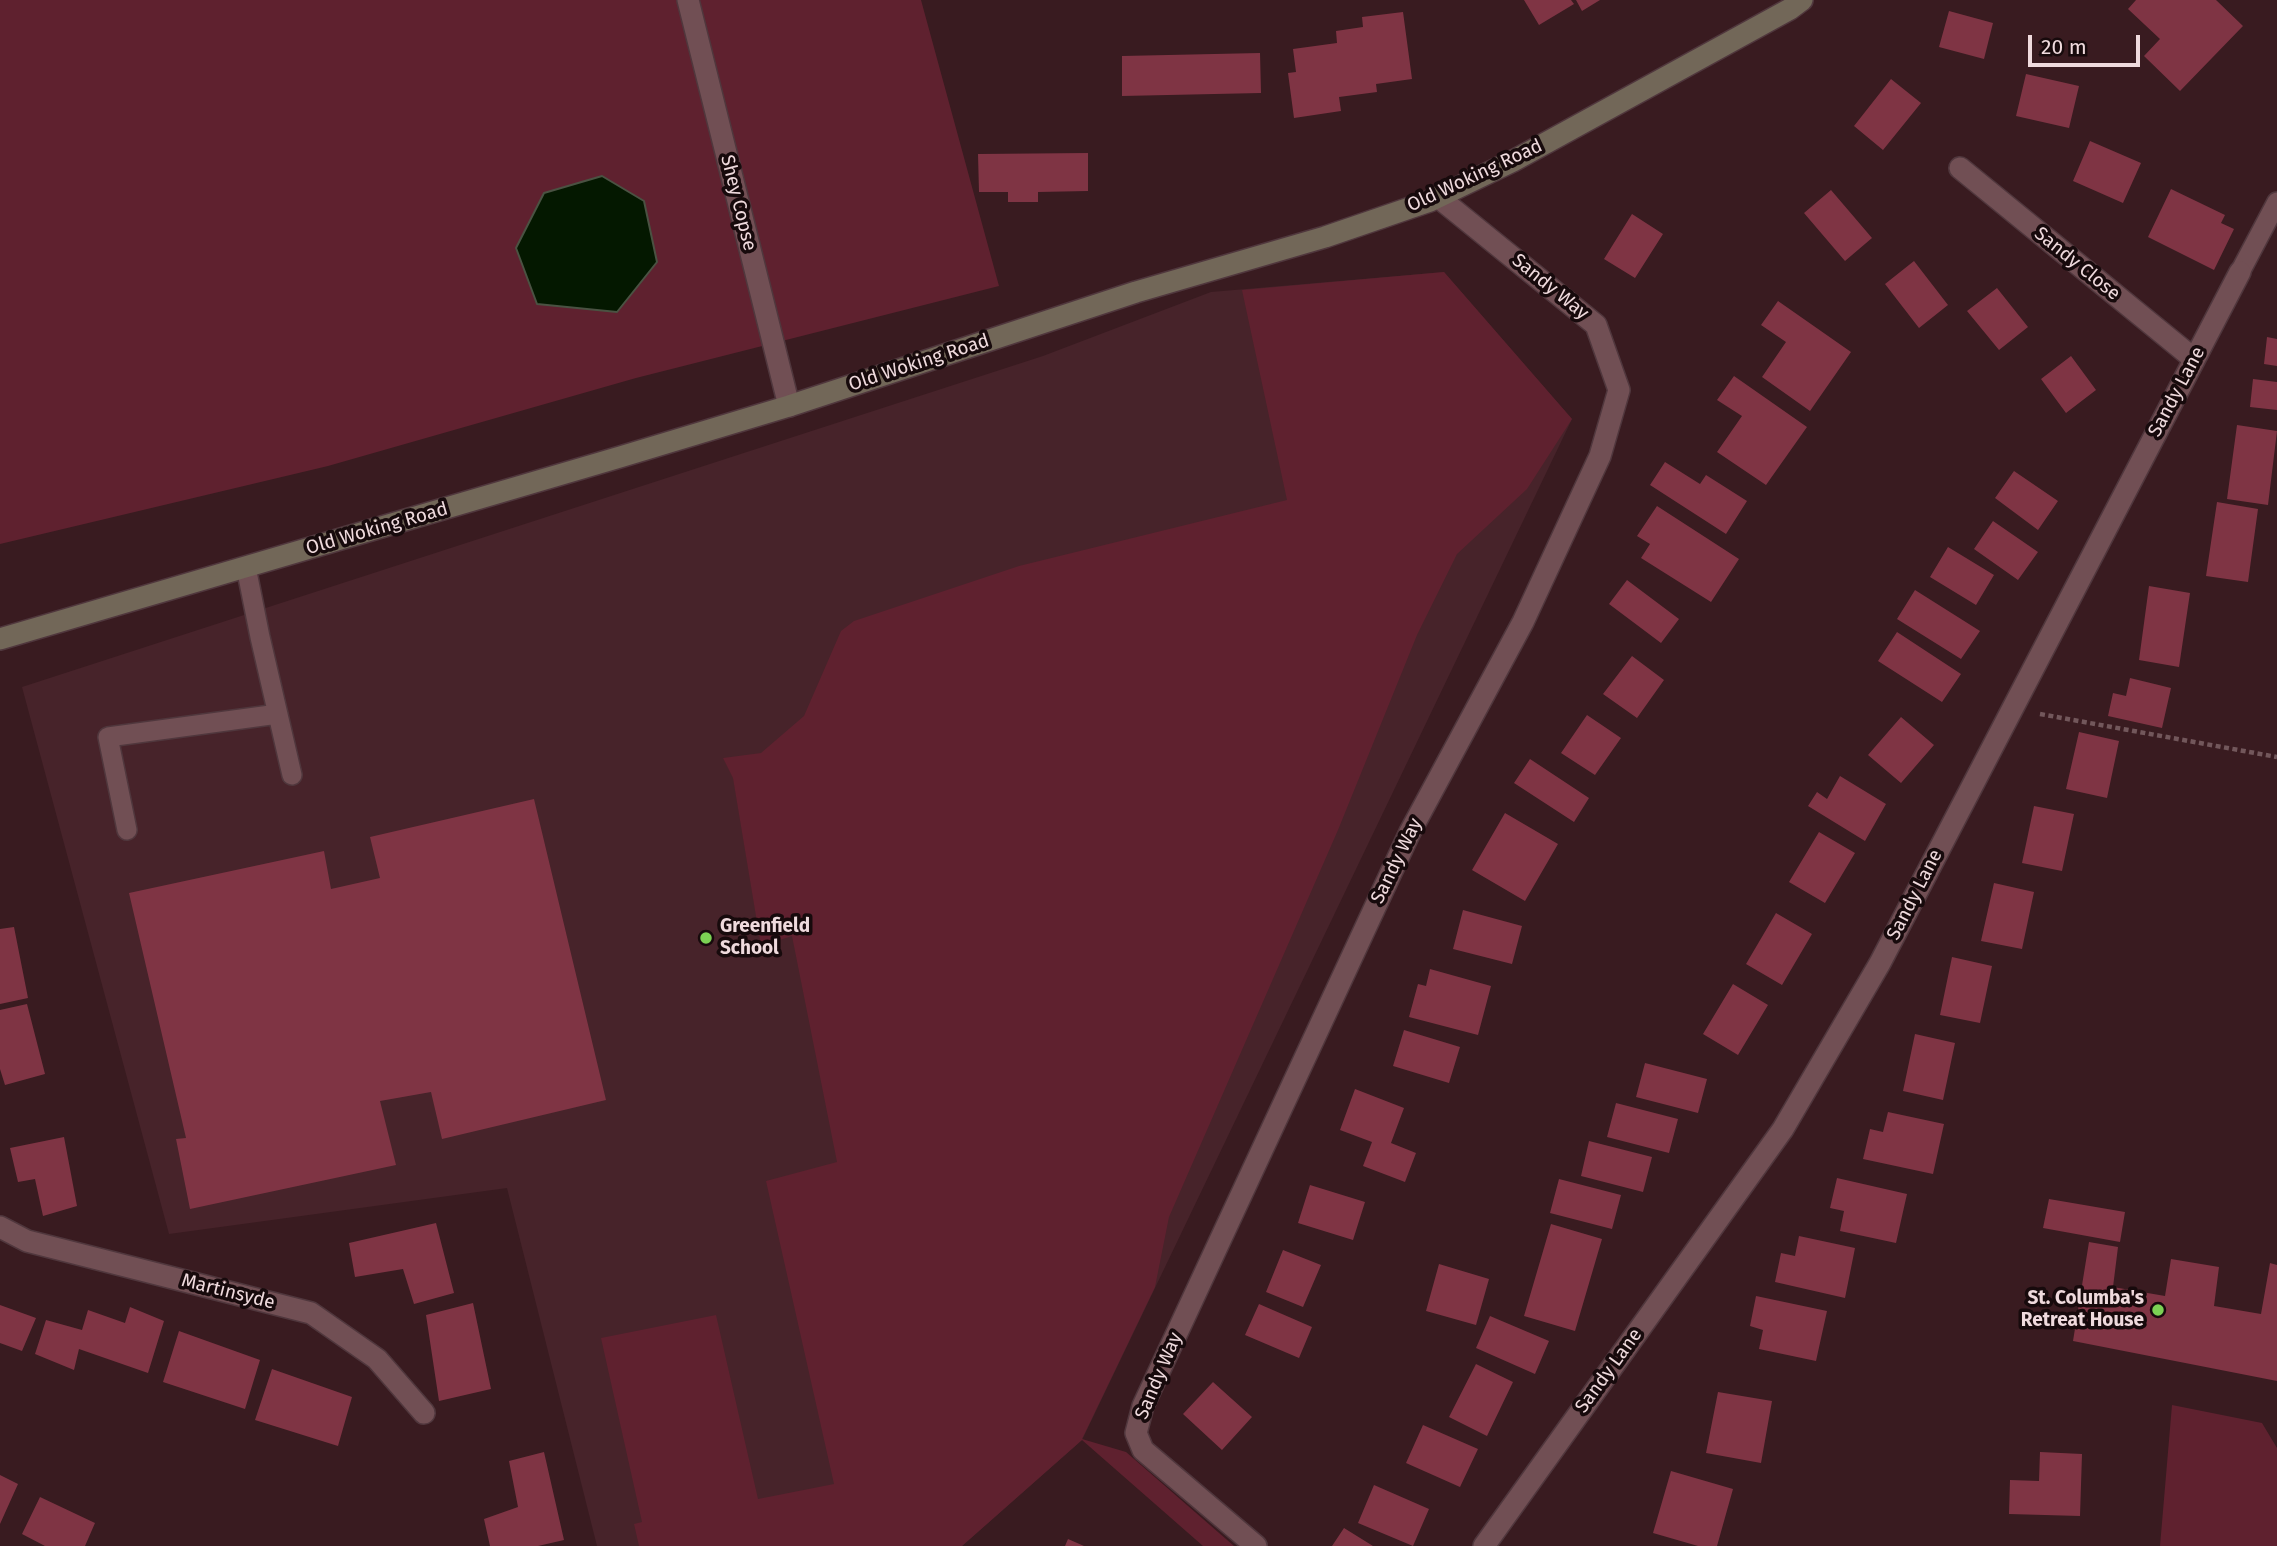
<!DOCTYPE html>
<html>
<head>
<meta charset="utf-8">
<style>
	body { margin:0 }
	#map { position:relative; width:2277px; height:1546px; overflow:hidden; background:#391b20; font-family:"Fira Sans",sans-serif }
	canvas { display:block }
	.scale { position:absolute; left:2028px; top:35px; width:112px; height:32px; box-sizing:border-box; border:4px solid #efdadd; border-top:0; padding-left:9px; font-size:21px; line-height:24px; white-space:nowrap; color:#efdadd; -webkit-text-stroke:5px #170a0c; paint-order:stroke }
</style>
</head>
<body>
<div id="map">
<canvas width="2277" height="1546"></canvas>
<div class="scale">20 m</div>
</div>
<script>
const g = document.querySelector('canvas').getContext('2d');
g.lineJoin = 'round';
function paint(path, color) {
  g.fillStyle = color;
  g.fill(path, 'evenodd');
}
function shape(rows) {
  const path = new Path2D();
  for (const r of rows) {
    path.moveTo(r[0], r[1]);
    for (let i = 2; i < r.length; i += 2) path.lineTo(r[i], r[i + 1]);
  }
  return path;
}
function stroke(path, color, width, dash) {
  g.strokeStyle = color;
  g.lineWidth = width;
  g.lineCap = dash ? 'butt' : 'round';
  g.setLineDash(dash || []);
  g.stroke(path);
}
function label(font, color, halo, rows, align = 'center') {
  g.font = font + ' "Fira Sans",sans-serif';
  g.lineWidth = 7;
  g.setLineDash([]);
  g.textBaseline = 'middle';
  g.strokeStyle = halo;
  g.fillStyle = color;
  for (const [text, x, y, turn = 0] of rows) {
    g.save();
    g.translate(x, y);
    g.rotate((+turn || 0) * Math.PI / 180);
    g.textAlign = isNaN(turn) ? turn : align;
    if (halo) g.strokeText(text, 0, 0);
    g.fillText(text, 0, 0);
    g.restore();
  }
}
paint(shape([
	[1444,272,1572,419,1082,1440,962,1546,597,1546,507,1188,169,1234,22,687,1043,356,1211,292]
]), '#47232a');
paint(shape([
	[0,0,921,0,999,286,636,378,328,466,0,544],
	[1444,272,1572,419,1527,489,1457,554,1417,635,1338,830,1169,1217,1155,1287,1082,1439,1126,1452,1234,1546,1203,1546,1082,1440,962,1546,639,1546,634,1524,642,1522,601,1338,716,1315,758,1499,834,1484,766,1181,837,1162,792,936,761,946,733,778,723,758,761,753,804,716,841,631,854,621,1019,566,1287,500,1242,290],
	[2172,1405,2262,1423,2277,1448,2277,1546,2160,1546]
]), '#5f212f');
const water = shape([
	[602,176,644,201,657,262,617,312,537,304,516,248,544,193,602,176]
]);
paint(water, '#041800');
stroke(water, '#4a5242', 2);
paint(shape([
	[1524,0,1571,0,1574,4,1539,25],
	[1576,0,1600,0,1582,11],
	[2136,0,2216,0,2243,26,2180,91,2144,56,2160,39,2128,9],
	[1949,11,1993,23,1984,59,1939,47],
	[1403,12,1412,79,1376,84,1377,92,1339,97,1341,111,1294,118,1288,73,1296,72,1293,49,1337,43,1336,31,1363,27,1362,17],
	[1260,53,1261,93,1122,96,1122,56],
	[2026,74,2079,86,2069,128,2016,116],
	[1891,79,1921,103,1883,150,1854,126],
	[2090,141,2141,163,2123,203,2073,181],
	[1088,153,1088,191,1038,192,1038,202,1008,202,1008,192,979,192,978,154],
	[2171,189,2225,215,2221,223,2234,229,2214,270,2148,237],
	[1831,190,1872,238,1845,261,1804,213],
	[1632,214,1663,234,1635,278,1604,259],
	[1914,261,1948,305,1919,328,1885,284],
	[1997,288,2028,327,1999,350,1967,311],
	[1778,301,1851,352,1810,411,1762,377,1786,342,1761,325],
	[2267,337,2277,339,2277,366,2264,364],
	[2071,356,2096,390,2066,413,2041,379],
	[1734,376,1807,427,1766,485,1717,452,1742,416,1717,400],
	[2253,379,2277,382,2277,410,2250,407],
	[2237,425,2277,431,2268,505,2227,499],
	[1665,462,1700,484,1706,475,1747,501,1726,534,1650,485],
	[2014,471,2058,501,2038,530,1995,498],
	[2217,502,2258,509,2248,582,2206,576],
	[1657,506,1739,559,1711,602,1641,558,1650,544,1637,536],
	[1993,521,2038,552,2018,580,1974,549],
	[1948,547,1994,575,1976,605,1930,577],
	[1627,580,1679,619,1661,643,1609,604],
	[2149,586,2190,593,2179,667,2139,660],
	[1915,590,1980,631,1961,659,1897,619],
	[1897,632,1961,674,1942,702,1878,661],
	[1632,656,1664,680,1637,718,1603,694],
	[2130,678,2171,688,2162,728,2108,716,2113,693,2126,696],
	[1587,715,1621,738,1595,775,1561,753],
	[1901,717,1934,745,1901,783,1868,755],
	[2079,732,2119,741,2107,798,2066,789],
	[1530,759,1589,798,1574,822,1514,783],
	[1840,776,1886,804,1865,841,1808,806,1817,792,1827,799],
	[534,799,606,1100,442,1139,431,1092,380,1101,396,1165,190,1209,176,1139,186,1138,129,893,324,851,331,889,380,878,370,837],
	[2034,806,2074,814,2062,871,2022,863],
	[1505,813,1558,844,1525,901,1472,870],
	[1819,832,1855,853,1825,903,1789,882],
	[1994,883,2034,892,2022,949,1981,941],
	[1463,910,1522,926,1512,964,1453,949],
	[1776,913,1812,934,1782,985,1746,964],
	[14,927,28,998,0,1004,0,929],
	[1952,957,1992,966,1980,1023,1940,1015],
	[1430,969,1491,986,1478,1035,1409,1017,1418,984,1426,986],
	[1733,984,1768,1005,1738,1055,1703,1034],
	[27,1004,45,1074,5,1085,0,1069,0,1010],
	[1404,1030,1460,1047,1449,1083,1393,1066],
	[1915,1034,1955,1043,1943,1100,1903,1091],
	[1645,1063,1707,1079,1698,1113,1636,1097],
	[1355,1089,1404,1108,1391,1143,1416,1153,1405,1182,1363,1166,1372,1142,1340,1130],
	[1616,1103,1678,1119,1669,1153,1607,1137],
	[1888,1112,1944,1124,1933,1174,1863,1159,1870,1129,1883,1132],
	[64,1137,77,1206,43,1216,35,1179,18,1182,10,1148],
	[1589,1141,1652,1157,1643,1192,1581,1176],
	[1837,1178,1907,1194,1896,1243,1840,1231,1844,1211,1830,1208],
	[1559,1179,1621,1195,1612,1229,1550,1213],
	[1310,1185,1365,1202,1353,1240,1298,1223],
	[2049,1199,2125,1212,2120,1242,2043,1228],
	[436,1223,454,1293,414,1304,403,1269,355,1277,349,1243],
	[1551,1224,1602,1239,1575,1331,1524,1316],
	[1799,1236,1855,1248,1845,1298,1775,1282,1781,1253,1795,1256],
	[2089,1242,2118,1247,2113,1287,2165,1296,2171,1259,2219,1267,2214,1306,2261,1314,2270,1263,2277,1265,2277,1381,2073,1341],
	[1283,1250,1321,1265,1303,1307,1266,1292],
	[1439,1264,1489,1279,1476,1325,1426,1311],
	[1756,1296,1827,1311,1816,1361,1759,1349,1763,1330,1750,1326],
	[473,1303,491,1389,439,1401,426,1315],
	[1259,1304,1312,1327,1299,1358,1245,1335],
	[0,1305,36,1318,22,1351,0,1343],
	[130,1307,164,1321,148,1373,79,1349,74,1370,35,1354,46,1320,82,1330,88,1310,125,1323],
	[1490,1316,1549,1341,1535,1374,1476,1348],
	[179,1331,260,1360,245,1409,163,1382],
	[1476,1364,1513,1382,1487,1436,1449,1417],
	[272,1369,352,1397,338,1446,255,1420],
	[1213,1382,1252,1417,1222,1450,1183,1414],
	[1718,1392,1772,1401,1761,1463,1706,1453],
	[1423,1425,1478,1449,1460,1487,1406,1463],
	[544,1452,564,1540,538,1546,490,1546,484,1519,518,1507,509,1461],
	[2040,1452,2082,1454,2080,1516,2009,1514,2010,1480,2039,1481],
	[1671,1471,1733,1489,1717,1546,1698,1546,1653,1533],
	[0,1475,18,1484,0,1524],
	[1374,1485,1429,1509,1413,1546,1358,1523],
	[40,1497,95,1523,85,1546,45,1546,22,1534],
	[1344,1528,1373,1546,1332,1546],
	[1068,1539,1084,1546,1065,1546]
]), '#7f3444');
const lane = shape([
	[2240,272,2277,202],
	[246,567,260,637,292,775],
	[127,830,108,737,278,714]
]);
const street = shape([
	[688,0,789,406],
	[1960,168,2194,359],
	[0,1227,27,1241,311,1313,377,1359,424,1413],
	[1256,1546,1143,1450,1136,1433,1143,1406,1410,832,1523,622,1600,456,1619,390,1596,325,1438,197],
	[1484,1546,1783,1129,1880,963,2240,272]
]);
const secondary = shape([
	[0,639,620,457,789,406,1136,292,1325,237,1430,201,1513,161,1790,9,1802,0]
]);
stroke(lane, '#50373d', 22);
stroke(street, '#50373d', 24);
stroke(secondary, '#50373d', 24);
stroke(shape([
	[2040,714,2277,757]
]), '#72575b', 4.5, [5, 3.5]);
stroke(lane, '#714f54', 19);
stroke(street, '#714f54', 21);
stroke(secondary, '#726758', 21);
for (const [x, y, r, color] of [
	[706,938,7,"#7cd154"],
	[2158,1310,7,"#7cd154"]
]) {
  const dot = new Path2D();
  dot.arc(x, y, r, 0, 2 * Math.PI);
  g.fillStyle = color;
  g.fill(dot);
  stroke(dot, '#170a0c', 2.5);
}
label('19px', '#efdadd', '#170a0c', [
	["Old Woking Road",1475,176,-25],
	["Shey Copse",738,203,76],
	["Sandy Close",2077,264,39],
	["Sandy Way",1550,287,39],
	["Old Woking Road",919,363,-18],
	["Sandy Lane",2177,392,-62],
	["Old Woking Road",377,529,-16],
	["Sandy Way",1397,861,-64],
	["Sandy Lane",1915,895,-63],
	["Martinsyde",228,1292,14],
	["Sandy Lane",1609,1371,-54],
	["Sandy Way",1159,1376,-67]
]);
label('bold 19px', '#efdadd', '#170a0c', [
	["Greenfield",720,927],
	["School",720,949],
	["St. Columba's",2144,1299,"right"],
	["Retreat House",2144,1321,"right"]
], 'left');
</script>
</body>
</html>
